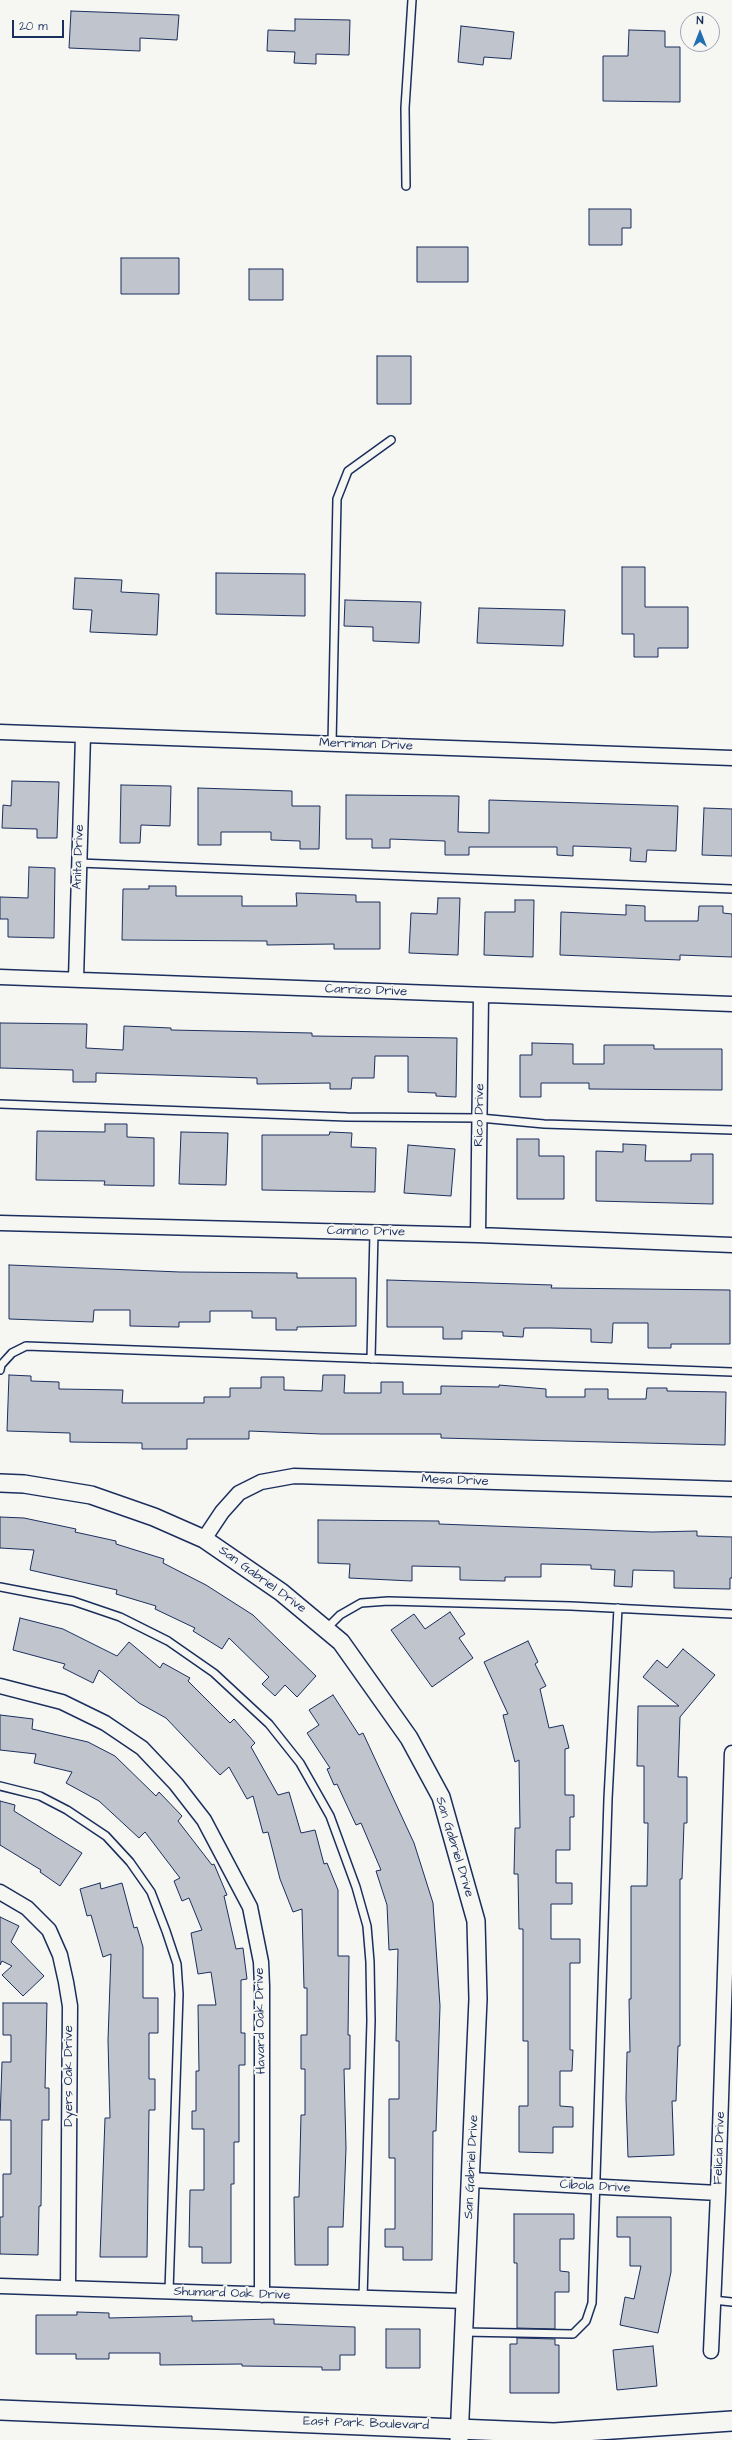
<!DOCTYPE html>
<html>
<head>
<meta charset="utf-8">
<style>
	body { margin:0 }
	#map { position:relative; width:732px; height:2440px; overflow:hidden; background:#f6f6f2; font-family:"Architects Daughter",sans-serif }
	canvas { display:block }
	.north { position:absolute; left:680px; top:12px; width:40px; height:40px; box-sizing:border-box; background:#f6f6f2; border:1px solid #9ea6b7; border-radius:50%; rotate:0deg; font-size:11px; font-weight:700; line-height:16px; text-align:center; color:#1b2f5e }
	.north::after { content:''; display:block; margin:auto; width:14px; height:18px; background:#1f6fb2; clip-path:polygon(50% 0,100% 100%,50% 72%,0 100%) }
	.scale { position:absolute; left:12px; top:20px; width:52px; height:18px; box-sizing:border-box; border:2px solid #1b2f5e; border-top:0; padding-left:5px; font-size:12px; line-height:14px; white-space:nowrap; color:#1b2f5e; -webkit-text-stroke:3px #f6f6f2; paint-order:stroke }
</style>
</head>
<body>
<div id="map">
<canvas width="732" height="2440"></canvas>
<div class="north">N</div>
<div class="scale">20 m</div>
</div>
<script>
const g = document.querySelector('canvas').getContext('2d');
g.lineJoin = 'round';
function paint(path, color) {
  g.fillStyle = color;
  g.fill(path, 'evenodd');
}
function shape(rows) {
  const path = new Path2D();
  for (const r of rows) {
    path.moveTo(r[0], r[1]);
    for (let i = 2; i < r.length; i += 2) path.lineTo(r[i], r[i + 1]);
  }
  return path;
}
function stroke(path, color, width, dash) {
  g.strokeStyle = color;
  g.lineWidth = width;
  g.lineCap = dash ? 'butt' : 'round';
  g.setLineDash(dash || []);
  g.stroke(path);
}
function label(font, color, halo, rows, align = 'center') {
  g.font = font + ' "Architects Daughter",sans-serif';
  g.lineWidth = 4;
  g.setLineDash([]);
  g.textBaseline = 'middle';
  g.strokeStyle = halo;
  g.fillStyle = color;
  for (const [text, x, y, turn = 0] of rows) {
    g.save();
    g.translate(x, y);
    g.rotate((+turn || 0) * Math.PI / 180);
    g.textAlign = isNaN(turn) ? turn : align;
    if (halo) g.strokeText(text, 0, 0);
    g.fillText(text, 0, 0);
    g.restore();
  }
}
const building = shape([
	[71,11,179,15,177,40,140,38,140,51,69,48,71,11],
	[295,19,350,20,349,55,316,54,316,64,294,63,295,52,267,51,268,30,295,31,295,19],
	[461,26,514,32,511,59,484,57,483,65,458,62,461,26],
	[629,30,665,31,665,47,680,47,680,102,603,101,603,56,628,56,629,30],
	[589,209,631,209,631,228,622,228,622,245,589,245,589,209],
	[417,247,468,247,468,282,417,282,417,247],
	[121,258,179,258,179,294,121,294,121,258],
	[249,269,283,269,283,300,249,300,249,269],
	[377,356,411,356,411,404,377,404,377,356],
	[622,567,645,567,645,607,688,607,688,648,658,648,658,657,634,657,634,634,622,634,622,567],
	[216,573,305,574,305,616,216,614,216,573],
	[75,578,122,580,121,592,159,594,157,635,90,632,92,610,73,609,75,578],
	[345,600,421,602,419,643,373,641,373,627,344,626,345,600],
	[479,608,565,610,563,646,477,643,479,608],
	[12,781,59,782,57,838,37,838,37,829,2,828,3,805,11,806,12,781],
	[121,785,171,786,170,826,141,825,140,843,120,843,121,785],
	[198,788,292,791,292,806,320,806,319,849,300,849,300,841,271,840,271,832,221,832,221,845,198,845,198,788],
	[346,795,459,796,458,832,489,833,489,800,678,806,676,851,647,850,646,862,630,861,631,848,573,846,573,856,557,855,557,847,469,847,469,855,445,855,445,841,390,839,390,848,372,848,372,839,346,839,346,795],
	[704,808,732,809,732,856,702,855,704,808],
	[29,867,55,868,54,938,8,937,8,919,0,919,0,897,28,898,29,867],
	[149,886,176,886,176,896,242,896,242,906,297,906,296,893,356,895,356,902,380,902,380,949,334,949,334,944,267,945,267,941,122,940,123,889,149,889,149,886],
	[438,898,460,898,458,955,409,953,411,913,437,914,438,898],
	[515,900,534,900,533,957,484,955,485,912,515,912,515,900],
	[626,905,645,906,645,921,698,921,699,906,723,906,723,913,732,914,732,957,680,955,680,960,560,955,561,912,626,915,626,905],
	[0,1023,87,1024,86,1048,123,1050,124,1026,171,1028,171,1030,312,1033,312,1036,457,1038,456,1097,436,1096,436,1093,408,1092,408,1056,375,1056,374,1078,352,1078,351,1089,330,1089,330,1083,257,1084,257,1078,96,1073,96,1082,73,1082,73,1070,0,1068,0,1023],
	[532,1043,573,1044,573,1064,604,1064,604,1045,654,1045,654,1049,722,1049,722,1090,589,1089,589,1083,541,1083,541,1097,520,1097,520,1055,532,1055,532,1043],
	[105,1124,127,1124,127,1137,154,1138,154,1186,104,1185,105,1181,36,1180,37,1131,105,1132,105,1124],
	[181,1132,228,1133,226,1185,179,1184,181,1132],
	[330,1132,352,1133,351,1147,376,1148,375,1192,262,1190,262,1135,329,1135,330,1132],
	[517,1139,539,1139,539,1156,564,1156,564,1199,517,1199,517,1139],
	[623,1144,646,1145,645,1161,691,1161,691,1154,713,1154,713,1204,596,1201,596,1151,623,1152,623,1144],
	[408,1145,455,1149,451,1196,404,1193,408,1145],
	[9,1265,180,1272,297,1273,297,1278,356,1278,356,1326,297,1327,297,1330,276,1330,276,1318,252,1318,252,1311,210,1311,210,1322,179,1322,179,1327,130,1326,130,1310,94,1310,93,1322,9,1319,9,1265],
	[387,1280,552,1285,551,1288,730,1290,730,1344,671,1344,671,1348,648,1348,648,1323,613,1323,612,1343,591,1342,591,1329,551,1328,524,1328,523,1337,503,1336,503,1332,462,1331,462,1339,443,1339,443,1327,387,1327,387,1280],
	[9,1375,31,1376,31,1381,59,1382,59,1389,123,1390,122,1403,204,1403,204,1397,230,1397,230,1388,261,1388,261,1377,284,1377,284,1390,322,1391,323,1375,345,1375,344,1393,381,1393,381,1382,403,1382,403,1394,441,1394,441,1386,499,1387,499,1385,546,1389,546,1397,585,1397,585,1389,608,1389,608,1399,646,1399,647,1388,667,1388,667,1391,726,1392,725,1445,441,1438,441,1434,322,1434,249,1431,249,1439,187,1439,187,1449,142,1449,142,1443,70,1442,70,1433,7,1431,9,1375],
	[0,1517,24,1518,76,1529,75,1532,116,1541,116,1544,164,1559,163,1563,206,1585,253,1615,316,1676,297,1697,285,1685,275,1696,262,1684,269,1677,229,1638,222,1649,193,1631,195,1628,155,1609,156,1606,116,1594,117,1590,30,1570,34,1550,0,1548,0,1517],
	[318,1520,439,1521,439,1524,652,1532,697,1531,697,1536,732,1537,732,1578,730,1578,730,1589,674,1588,674,1571,633,1570,632,1587,614,1586,615,1570,591,1569,591,1565,541,1564,541,1577,505,1577,505,1581,460,1580,460,1567,412,1566,412,1581,349,1578,350,1564,318,1563,318,1520],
	[450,1612,465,1634,459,1638,473,1658,432,1687,391,1630,414,1614,425,1629,450,1612],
	[20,1618,63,1629,117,1656,129,1642,160,1668,163,1663,190,1678,188,1681,230,1723,234,1719,255,1743,251,1747,278,1795,289,1792,301,1833,315,1830,324,1864,327,1863,338,1890,338,1956,349,1956,348,2035,350,2035,350,2069,344,2069,346,2148,343,2227,328,2227,328,2265,295,2265,294,2197,299,2197,301,2115,305,2115,305,2069,301,2069,301,2035,307,2035,307,1988,304,1988,302,1909,293,1912,280,1879,268,1832,263,1833,253,1796,247,1799,229,1767,220,1775,166,1718,139,1703,99,1670,93,1683,63,1668,65,1664,13,1650,20,1618],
	[528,1641,538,1662,535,1664,546,1686,540,1689,549,1728,563,1725,569,1748,565,1749,565,1795,574,1795,574,1817,570,1817,570,1850,556,1850,556,1883,572,1883,572,1904,551,1904,551,1939,580,1939,580,1963,570,1963,570,2050,573,2050,572,2071,560,2071,560,2106,573,2107,573,2127,553,2127,553,2153,519,2152,519,2106,528,2106,528,2041,523,2041,523,1929,519,1929,518,1874,514,1874,515,1828,520,1828,519,1760,515,1762,503,1715,508,1714,484,1662,528,1641],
	[683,1649,715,1675,680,1717,678,1777,687,1777,687,1823,684,1823,682,1879,680,1879,680,2046,678,2046,676,2101,672,2101,674,2155,628,2157,626,2099,627,2052,630,2052,629,1999,631,1999,631,1886,647,1886,648,1823,644,1823,644,1766,637,1766,638,1706,679,1706,643,1677,657,1660,667,1668,683,1649],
	[333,1695,359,1735,363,1733,414,1843,433,1903,440,2006,436,2131,433,2131,432,2260,403,2260,403,2247,385,2247,385,2229,395,2229,395,2158,389,2158,389,2099,399,2099,399,2041,396,2041,398,1949,389,1950,387,1905,376,1871,381,1870,361,1823,356,1825,337,1784,334,1785,327,1769,330,1768,307,1733,319,1725,309,1710,333,1695],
	[0,1715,33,1719,32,1729,88,1742,115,1756,156,1796,159,1792,182,1816,178,1821,212,1865,214,1864,227,1895,224,1896,236,1949,243,1948,247,1979,241,1980,241,2033,245,2033,245,2065,239,2065,239,2142,234,2142,234,2184,231,2184,231,2263,202,2263,202,2247,189,2247,190,2190,204,2190,204,2129,192,2129,192,2111,196,2111,196,2071,199,2071,198,2005,216,2005,211,1972,198,1974,191,1933,202,1930,189,1898,182,1901,174,1881,180,1878,145,1832,139,1838,99,1801,66,1783,72,1772,34,1763,36,1754,0,1750,0,1715],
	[0,1801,15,1805,14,1811,82,1853,60,1886,40,1872,41,1870,0,1845,0,1801],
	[100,1883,101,1889,122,1883,134,1928,137,1927,143,1947,143,1998,158,1998,158,2033,149,2033,149,2079,155,2079,155,2110,149,2110,147,2257,100,2257,105,2118,110,2118,108,2040,111,1954,103,1957,91,1915,87,1916,80,1889,100,1883],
	[0,1917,19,1926,11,1942,44,1976,23,1996,2,1975,12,1966,2,1961,0,1965,0,1917],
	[3,2003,47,2003,45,2088,49,2088,49,2120,42,2120,41,2206,39,2206,38,2255,0,2254,0,2217,3,2217,3,2174,11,2174,11,2120,0,2120,2,2062,11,2062,11,2035,3,2035,3,2003],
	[514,2214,574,2214,574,2239,560,2239,560,2271,569,2272,569,2292,555,2292,555,2329,517,2328,517,2263,514,2263,514,2214],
	[617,2217,671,2217,671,2272,658,2333,620,2325,625,2297,634,2299,641,2266,630,2266,630,2237,617,2237,617,2217],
	[77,2312,109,2313,109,2318,192,2316,192,2321,274,2319,274,2324,355,2327,355,2355,340,2355,340,2370,322,2370,322,2367,242,2366,242,2364,160,2365,160,2353,109,2353,109,2359,76,2359,76,2354,36,2354,36,2315,77,2315,77,2312],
	[386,2329,420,2329,420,2368,386,2368,386,2329],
	[517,2338,555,2339,555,2345,559,2345,559,2393,510,2393,510,2344,517,2344,517,2338],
	[653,2346,657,2386,617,2390,613,2350,653,2346]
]);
paint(building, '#c0c4cd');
stroke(building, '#1b2f5e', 1);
const service = shape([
	[406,186,405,108,412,0],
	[332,744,337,499,348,471,391,440],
	[79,863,732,889],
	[0,1104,347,1117,480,1118,544,1124,732,1130],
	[371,1359,374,1232],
	[0,1370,1,1365,12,1353,26,1346,732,1372],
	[0,1587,73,1601,120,1617,168,1641,214,1673,269,1724,300,1763,330,1816,356,1887,367,1926,370,1962,371,2021,363,2298],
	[326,1629,340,1615,361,1603,388,1601,571,1606,732,1614],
	[0,1786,40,1796,67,1810,106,1836,130,1862,151,1892,166,1931,177,1964,179,1994,169,2291],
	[713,2300,732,2302],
	[463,2332,573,2334,586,2321,592,2303,608,1799,618,1608]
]);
const minor = shape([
	[0,732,732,758],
	[0,977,732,1004],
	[76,979,83,735],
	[0,1223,478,1235,732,1245],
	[478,1235,481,995],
	[204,1539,222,1512,239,1493,261,1482,294,1476,732,1489],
	[0,1686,62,1702,105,1723,142,1748,176,1784,204,1820,250,1907,261,1962,262,1986,262,2295],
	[0,1892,27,1908,49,1930,60,1955,66,1982,70,2006,68,2287],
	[472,2180,718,2193],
	[0,2286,465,2301],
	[711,2351,718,2193,732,1753]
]);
const tertiary = shape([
	[0,1483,24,1484,91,1495,154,1517,204,1539,281,1592,341,1642,409,1738,441,1797,476,1921,478,1999,459,2440]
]);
const secondary = shape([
	[0,2410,554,2433,732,2421]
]);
stroke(service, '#1b2f5e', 10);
stroke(minor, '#1b2f5e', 17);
stroke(tertiary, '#1b2f5e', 20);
stroke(secondary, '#1b2f5e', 22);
stroke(service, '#f6f6f2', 7);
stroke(minor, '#f6f6f2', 14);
stroke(tertiary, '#f6f6f2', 17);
stroke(secondary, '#f6f6f2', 19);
label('13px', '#1b2f5e', '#f6f6f2', [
	["Merriman Drive",366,745,2],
	["Anita Drive",79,857,-88],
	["Carrizo Drive",366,991,2],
	["Rico Drive",480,1115,-89],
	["Camino Drive",366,1232,1],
	["Mesa Drive",455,1481,2],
	["San Gabriel Drive",262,1580,36],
	["San Gabriel Drive",454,1847,73],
	["Havard Oak Drive",261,2021,-91],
	["Dyers Oak Drive",69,2076,-90],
	["Felicia Drive",720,2148,-88],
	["San Gabriel Drive",472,2167,-87],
	["Cibola Drive",595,2187,3],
	["Shumard Oak Drive",232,2294,2],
	["East Park Boulevard",366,2424,2]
]);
</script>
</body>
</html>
